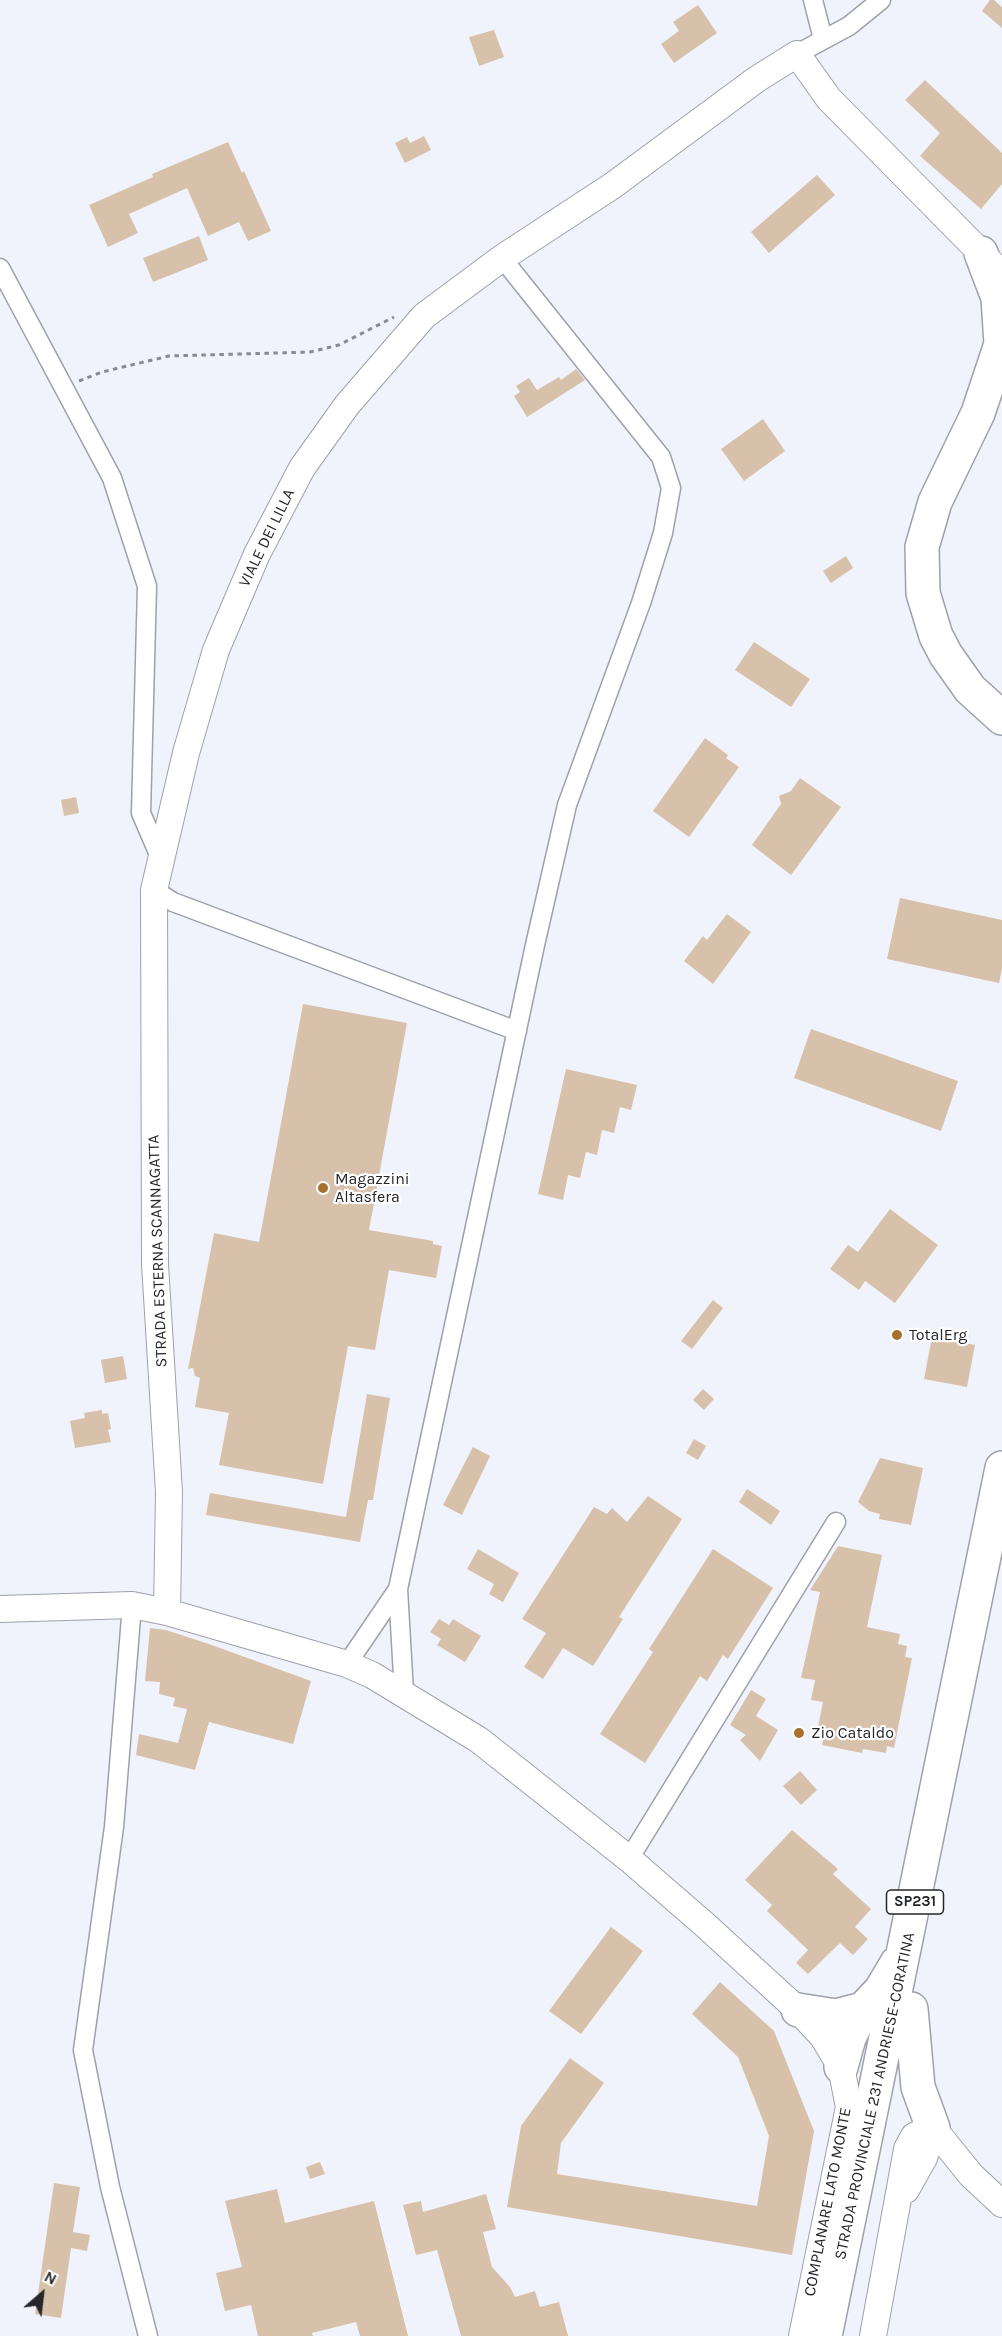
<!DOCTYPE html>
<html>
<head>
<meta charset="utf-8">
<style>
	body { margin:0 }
	#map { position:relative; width:1002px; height:2336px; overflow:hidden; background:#f0f3fb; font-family:Karla,sans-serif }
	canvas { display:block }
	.north { position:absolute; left:12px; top:2264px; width:60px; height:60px; -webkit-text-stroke:4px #fff; paint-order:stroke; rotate:28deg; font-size:16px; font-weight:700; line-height:24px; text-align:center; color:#252629 }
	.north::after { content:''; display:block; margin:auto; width:21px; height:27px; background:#252629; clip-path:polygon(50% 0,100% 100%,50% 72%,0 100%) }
</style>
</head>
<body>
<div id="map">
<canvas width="1002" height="2336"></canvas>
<div class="north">N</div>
</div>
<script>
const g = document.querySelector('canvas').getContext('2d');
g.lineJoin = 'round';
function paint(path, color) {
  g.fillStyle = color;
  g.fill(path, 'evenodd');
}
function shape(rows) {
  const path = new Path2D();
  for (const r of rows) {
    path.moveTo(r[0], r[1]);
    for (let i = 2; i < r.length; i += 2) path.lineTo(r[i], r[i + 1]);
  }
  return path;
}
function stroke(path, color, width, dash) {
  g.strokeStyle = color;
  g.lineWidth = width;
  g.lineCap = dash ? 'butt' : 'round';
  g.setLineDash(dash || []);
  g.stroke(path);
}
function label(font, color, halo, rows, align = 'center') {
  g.font = font + ' Karla,sans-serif';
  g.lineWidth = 4.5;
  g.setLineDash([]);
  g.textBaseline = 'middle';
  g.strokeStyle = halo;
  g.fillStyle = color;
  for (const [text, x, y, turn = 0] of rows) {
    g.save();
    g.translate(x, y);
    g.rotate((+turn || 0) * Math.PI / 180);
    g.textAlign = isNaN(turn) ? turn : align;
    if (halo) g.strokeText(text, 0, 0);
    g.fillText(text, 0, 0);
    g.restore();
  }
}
paint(shape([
	[990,0,994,0,1002,7,1002,28,982,11],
	[698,5,717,33,674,63,661,44,679,31,673,22],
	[494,30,504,57,479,66,469,37],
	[925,80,1002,153,1002,184,981,209,920,156,940,133,905,100],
	[424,136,431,150,405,163,395,143,407,137,410,143],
	[228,142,242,173,244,171,271,231,248,241,239,222,208,236,187,188,129,214,138,233,108,247,89,205,153,177,152,174],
	[817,175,835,195,769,253,751,232],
	[199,236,208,260,153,282,143,258],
	[576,369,585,380,527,417,514,396,520,392,516,386,529,378,537,390,559,377,561,380],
	[763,419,785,451,744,481,721,449],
	[846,556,853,568,831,583,823,571],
	[754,642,810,679,791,707,735,670],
	[705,738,728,755,726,758,739,767,689,837,653,811],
	[800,778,841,807,791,875,752,845,781,804,779,796,791,791],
	[76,797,79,813,64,816,61,800],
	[900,898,1002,920,1002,969,999,983,887,959],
	[727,914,751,932,713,984,684,961,703,936,707,940],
	[303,1004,407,1023,369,1230,433,1241,433,1244,442,1246,436,1278,389,1270,375,1350,348,1346,323,1484,219,1465,229,1413,195,1407,200,1378,195,1376,193,1368,188,1369,214,1233,259,1242],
	[811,1029,958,1081,941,1131,794,1078],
	[566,1069,637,1085,631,1110,620,1107,614,1133,602,1130,597,1155,586,1152,580,1178,568,1175,563,1200,538,1194],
	[890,1209,938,1245,895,1303,865,1281,859,1290,830,1269,848,1245,858,1252],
	[713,1300,723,1308,692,1349,681,1341],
	[932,1337,975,1345,967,1387,924,1379],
	[123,1356,127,1379,105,1383,101,1360],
	[703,1389,714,1399,704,1410,693,1400],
	[367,1394,390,1398,373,1500,368,1500,360,1542,206,1515,210,1493,346,1517],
	[102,1410,102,1414,108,1413,111,1429,108,1430,111,1442,75,1448,70,1421,85,1418,84,1413],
	[694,1439,706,1446,698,1460,686,1453],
	[473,1447,490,1456,462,1515,443,1505],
	[880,1458,923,1468,911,1525,879,1519,880,1514,869,1511,858,1502],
	[747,1489,780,1511,771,1525,739,1502],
	[648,1496,682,1519,619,1617,623,1619,593,1666,563,1648,543,1679,524,1667,546,1633,522,1619,594,1507,607,1514,612,1508,627,1522],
	[838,1546,882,1555,867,1627,900,1634,898,1644,907,1646,905,1657,912,1658,894,1748,887,1746,886,1753,863,1749,862,1753,822,1745,826,1728,818,1727,823,1702,811,1700,815,1680,801,1678,820,1592,810,1590],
	[478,1549,519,1573,503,1602,489,1594,494,1584,467,1569],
	[713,1549,773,1588,728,1659,723,1655,707,1681,700,1676,645,1763,600,1734,653,1652,649,1649],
	[439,1619,449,1625,453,1619,481,1636,465,1662,437,1645,441,1639,430,1632],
	[150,1628,166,1630,209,1644,311,1681,293,1744,209,1722,195,1770,136,1755,139,1734,178,1743,187,1709,173,1706,175,1698,159,1694,160,1682,145,1681],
	[751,1690,766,1699,756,1716,778,1730,760,1761,740,1740,746,1735,730,1725],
	[800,1771,817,1790,801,1805,783,1786],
	[792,1830,838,1869,833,1874,871,1909,855,1927,868,1939,853,1955,840,1943,808,1974,796,1963,808,1950,767,1911,772,1905,745,1880],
	[611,1927,643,1951,581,2034,549,2011],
	[720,1982,774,2031,814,2131,792,2255,507,2207,521,2126,570,2058,604,2083,561,2143,557,2174,757,2206,769,2136,738,2057,692,2014],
	[320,2162,325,2174,310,2179,306,2167],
	[54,2183,80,2187,73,2232,90,2235,87,2251,71,2248,61,2318,35,2314],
	[277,2189,285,2223,374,2201,408,2336,360,2336,356,2322,312,2333,313,2336,258,2336,251,2305,225,2311,216,2273,242,2267,225,2201],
	[486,2194,496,2229,483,2232,492,2267,510,2287,515,2297,535,2291,540,2307,559,2302,568,2336,461,2336,437,2250,416,2255,403,2205,421,2201,423,2212]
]), '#d8c1aa');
const street = shape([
	[813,0,823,39],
	[797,54,849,26,881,0],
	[0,268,112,478,147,586,141,813,160,857],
	[154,890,173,902,517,1031],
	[132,1605,114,1827,83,2050,110,2187,148,2336],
	[347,1664,398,1589],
	[404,1693,398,1589,535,945,567,805,641,603,663,533,671,488,661,457,502,258],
	[629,1859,836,1522]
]);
const secondary = shape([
	[0,1609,132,1605,167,1612,347,1664,372,1675,479,1740,629,1859,704,1924,798,2010,823,2037,841,2067,849,2107,802,2336],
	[167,1612,169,1492,155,1264,154,890,186,753,216,650,257,554,302,468,347,405,424,316,502,258,612,186,757,79,797,54,829,99,994,266],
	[933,2128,971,2175,1002,2204],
	[906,2190,924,2158,933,2128],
	[873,2336,907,2149,914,2136,933,2128]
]);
const highway = shape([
	[981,253,998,298,1001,344,978,413,935,502,922,547,923,593,936,636,946,655,970,689,1002,718],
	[911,2009,918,2087,933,2128],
	[798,2010,836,2016,863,2009,881,1990,897,1963],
	[841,2067,849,2038,863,2009],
	[825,2336,1002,1468]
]);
stroke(street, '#9ea1a9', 21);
stroke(secondary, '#9ea1a9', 28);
stroke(highway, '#9ea1a9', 36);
stroke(shape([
	[79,381,102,372,169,356,310,352,339,345,394,317]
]), '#898b90', 3, [4.5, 4.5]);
stroke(street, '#fff', 18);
stroke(secondary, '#fff', 26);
stroke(highway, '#fff', 33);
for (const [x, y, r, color] of [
	[323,1188,6,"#a86f2d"],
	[897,1335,6,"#a86f2d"],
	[799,1733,6,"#a86f2d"]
]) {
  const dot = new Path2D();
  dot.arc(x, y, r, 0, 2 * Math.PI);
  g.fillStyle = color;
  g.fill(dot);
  stroke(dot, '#fff', 2);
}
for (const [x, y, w] of [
	[915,1902,57]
]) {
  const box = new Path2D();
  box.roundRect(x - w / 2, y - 12, w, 24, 4.5);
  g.fillStyle = '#fff';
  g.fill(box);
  stroke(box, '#252629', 1.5);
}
label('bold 15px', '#252629', null, [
	["SP231",915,1902]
]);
label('16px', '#252629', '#fff', [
	["VIALE DEI LILLA",267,538,-64],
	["STRADA ESTERNA SCANNAGATTA",158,1251,-92],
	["STRADA PROVINCIALE 231 ANDRIESE-CORATINA",875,2096,-78],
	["COMPLANARE LATO MONTE",828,2202,-79]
]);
label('16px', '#252629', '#fff', [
	["Magazzini",335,1179],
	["Altasfera",335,1197],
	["TotalErg",909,1335],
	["Zio Cataldo",811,1733]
], 'left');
</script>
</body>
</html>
